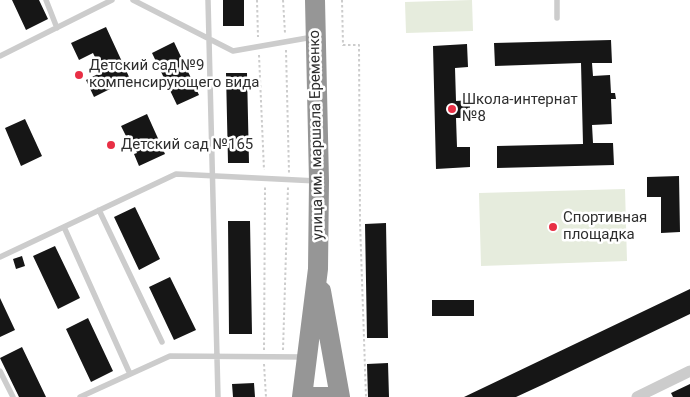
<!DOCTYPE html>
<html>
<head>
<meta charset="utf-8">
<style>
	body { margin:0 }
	canvas { display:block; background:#fff }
</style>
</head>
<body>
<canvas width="690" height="397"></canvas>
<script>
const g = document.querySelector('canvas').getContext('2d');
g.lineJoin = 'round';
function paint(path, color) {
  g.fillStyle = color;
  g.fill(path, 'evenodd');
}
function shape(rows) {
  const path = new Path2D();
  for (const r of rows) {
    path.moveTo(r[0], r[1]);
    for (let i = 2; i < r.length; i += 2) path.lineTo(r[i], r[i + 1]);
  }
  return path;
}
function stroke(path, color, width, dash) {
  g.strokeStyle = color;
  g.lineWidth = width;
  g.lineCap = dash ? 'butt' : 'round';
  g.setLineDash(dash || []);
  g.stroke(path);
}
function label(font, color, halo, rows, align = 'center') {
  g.font = font + ' Roboto,sans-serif';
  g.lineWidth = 5;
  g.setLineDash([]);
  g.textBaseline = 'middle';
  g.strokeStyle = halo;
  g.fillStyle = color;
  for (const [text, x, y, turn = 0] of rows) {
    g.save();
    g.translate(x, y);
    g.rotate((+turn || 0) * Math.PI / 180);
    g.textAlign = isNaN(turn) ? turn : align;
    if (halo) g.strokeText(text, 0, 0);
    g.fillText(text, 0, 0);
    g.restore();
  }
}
paint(shape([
	[472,0,473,31,406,33,405,2],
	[625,189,627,261,481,266,479,193]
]), '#e6ecdd');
paint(shape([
	[12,0,39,0,48,19,26,30],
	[223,0,244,0,244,26,223,26],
	[106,27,130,79,94,97,86,80,102,72,93,53,79,60,71,43],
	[611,40,612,63,592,63,593,76,610,75,611,93,615,93,616,99,611,99,612,124,592,125,593,143,613,143,614,165,497,168,497,146,583,144,581,63,495,66,494,43],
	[174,42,199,95,177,105,152,53],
	[467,44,468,67,455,68,456,101,470,100,470,118,456,118,457,147,470,147,470,167,436,169,433,46],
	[226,73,247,73,249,163,228,163],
	[147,114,165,154,139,166,134,154,137,153,129,135,126,136,121,126],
	[25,119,42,156,21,166,5,128],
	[679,176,680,232,661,233,661,197,647,197,647,177],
	[135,207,160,259,139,270,114,217],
	[228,221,250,221,252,334,229,334],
	[386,223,388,338,367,338,365,224],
	[55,246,80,298,58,309,33,256],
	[22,256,25,266,16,269,13,259],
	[170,277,196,330,174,340,149,287],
	[690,289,690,314,542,385,516,397,464,397],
	[0,298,15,330,0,337],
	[432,300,474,300,474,316,432,316],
	[88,318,113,371,91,382,66,329],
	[22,347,46,397,19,397,0,358],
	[388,363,389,397,368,397,367,364],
	[254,383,255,397,233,397,232,384],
	[690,384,690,397,673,397,671,393]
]), '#161616');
stroke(shape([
	[257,0,258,37],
	[283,0,285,33],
	[342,0,343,45,359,45,360,222,366,397],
	[286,50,289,173],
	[259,55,264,170],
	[264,350,265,187],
	[283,350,288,187],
	[264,364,266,397]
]), '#ccc', 2, [2.5, 2.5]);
stroke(shape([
	[46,0,57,28],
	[133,0,233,51,313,37],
	[208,0,218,397],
	[557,0,557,18],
	[0,56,112,0],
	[99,210,162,342],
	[64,227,130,374],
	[0,257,176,174,317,181],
	[0,371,13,397],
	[80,397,170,356,304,357]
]), '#ccc', 5.5);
stroke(shape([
	[637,397,690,371]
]), '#ccc', 11);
stroke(shape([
	[321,291,340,397],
	[302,397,318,269,319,181,315,0],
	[314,397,330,397]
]), '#969696', 20);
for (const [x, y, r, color] of [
	[79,75,5,"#e82f45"],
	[452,109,5,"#e82f45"],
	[111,145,5,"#e82f45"],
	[553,227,5,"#e82f45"]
]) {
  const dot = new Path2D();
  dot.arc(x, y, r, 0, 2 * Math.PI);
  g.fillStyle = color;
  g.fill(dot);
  stroke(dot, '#fff', 2);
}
label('15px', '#2f2f2f', '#fff', [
	["Детский сад №9",89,66],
	["компенсирующего вида",89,83],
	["Школа-интернат",462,100],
	["№8",462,117],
	["Детский сад №165",121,145],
	["Спортивная",563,218],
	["площадка",563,235]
], 'left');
label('15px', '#2f2f2f', '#fff', [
	["улица им. маршала Еременко",317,135,-91]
]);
</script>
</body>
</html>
